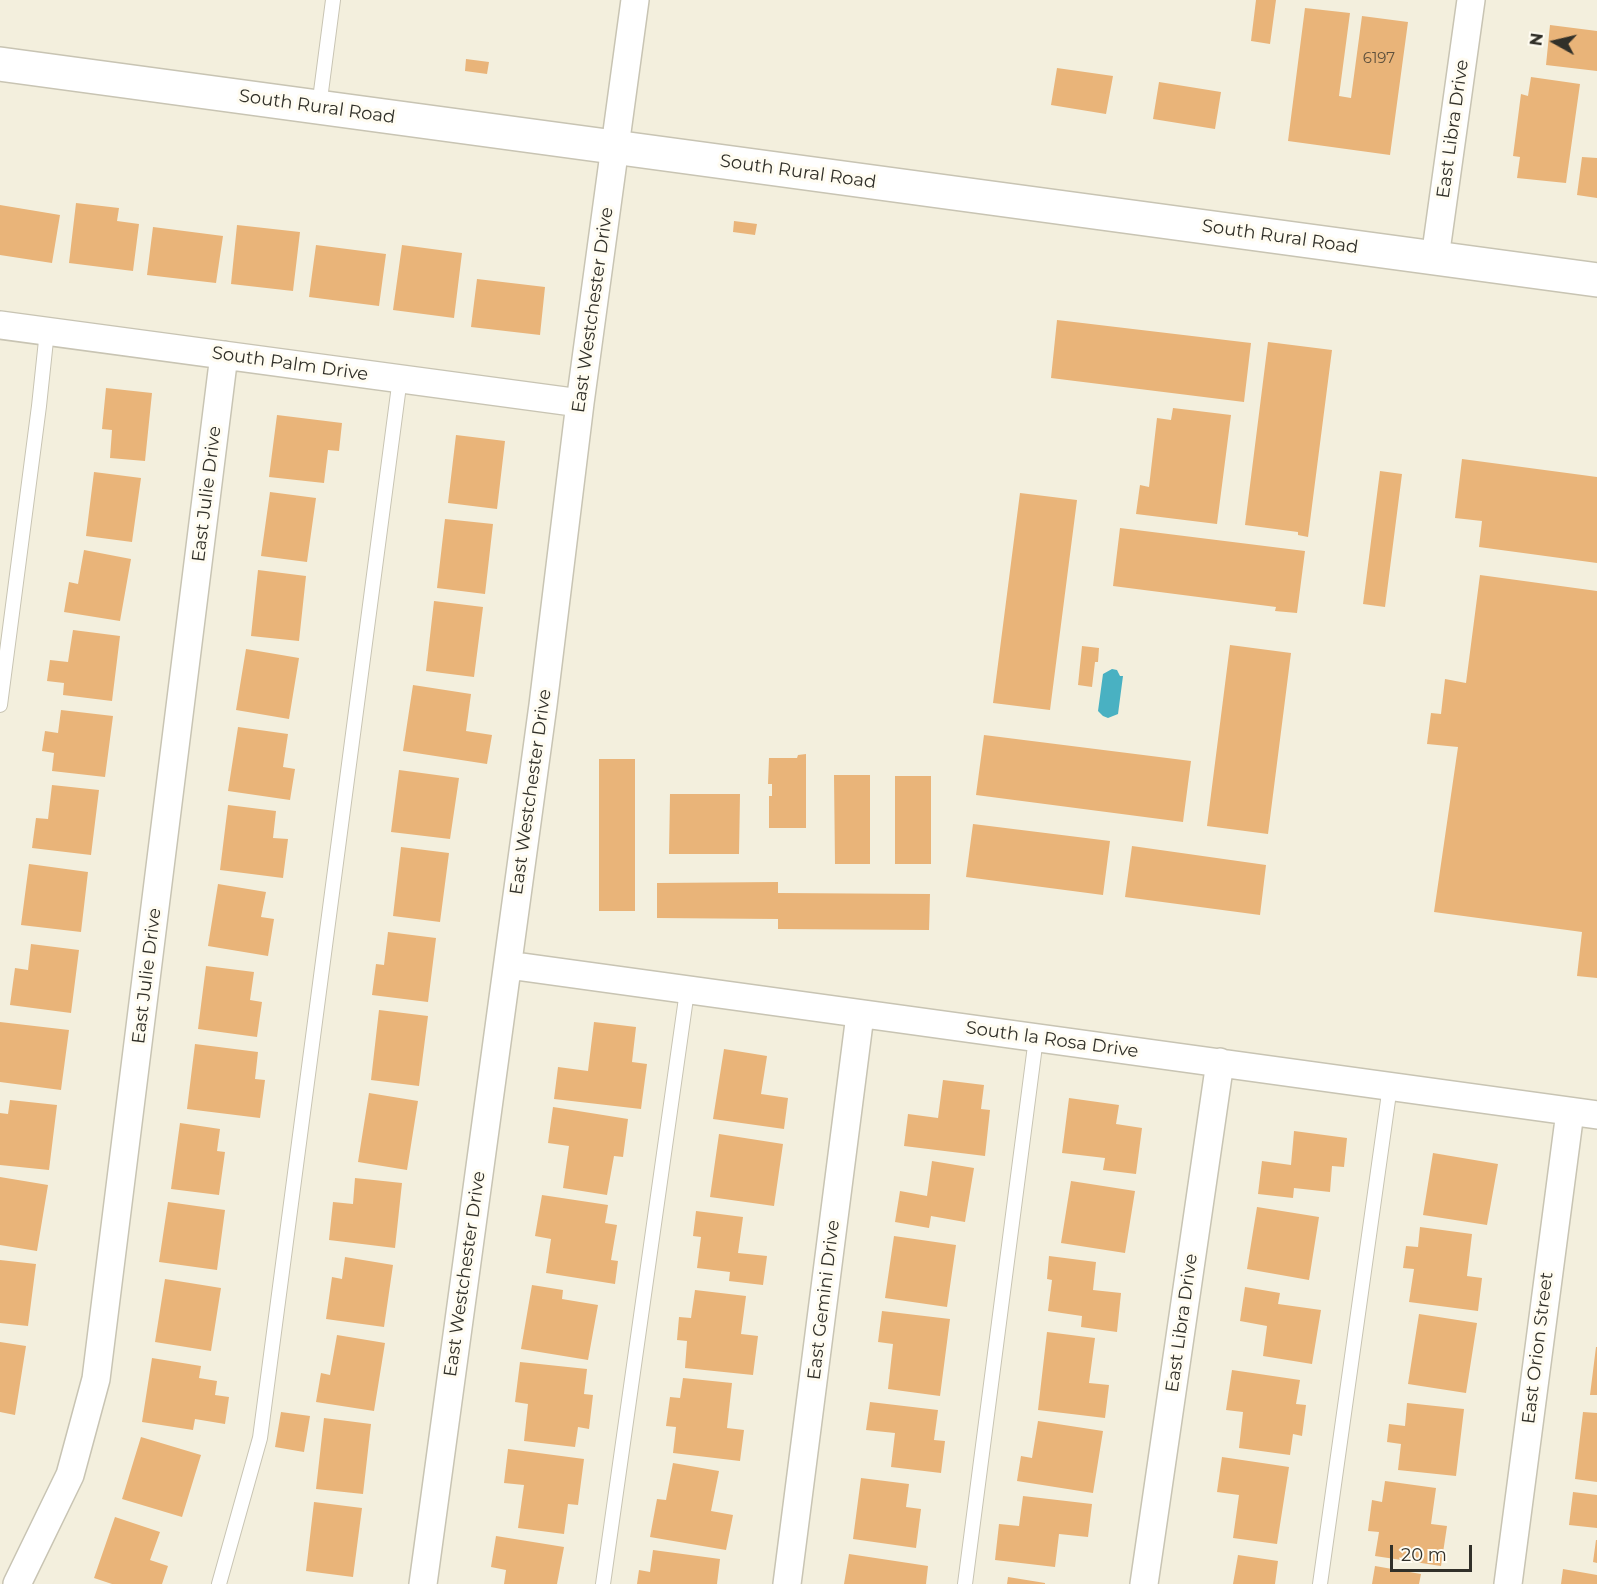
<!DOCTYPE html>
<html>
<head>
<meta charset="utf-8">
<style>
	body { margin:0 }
	#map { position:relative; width:1597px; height:1584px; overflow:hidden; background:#f3efdd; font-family:Montserrat,sans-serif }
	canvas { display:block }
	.north { position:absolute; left:1525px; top:12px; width:60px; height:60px; -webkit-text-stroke:4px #fffcf1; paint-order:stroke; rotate:278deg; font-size:16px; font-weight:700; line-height:24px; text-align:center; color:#313029 }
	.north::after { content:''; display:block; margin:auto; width:21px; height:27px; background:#313029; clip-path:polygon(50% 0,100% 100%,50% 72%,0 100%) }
	.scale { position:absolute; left:1390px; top:1545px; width:82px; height:27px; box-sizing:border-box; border:3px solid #313029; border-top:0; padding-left:8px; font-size:18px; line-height:21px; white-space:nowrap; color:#313029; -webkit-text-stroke:4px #fffcf1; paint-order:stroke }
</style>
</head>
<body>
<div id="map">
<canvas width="1597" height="1584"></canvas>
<div class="north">N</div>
<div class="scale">20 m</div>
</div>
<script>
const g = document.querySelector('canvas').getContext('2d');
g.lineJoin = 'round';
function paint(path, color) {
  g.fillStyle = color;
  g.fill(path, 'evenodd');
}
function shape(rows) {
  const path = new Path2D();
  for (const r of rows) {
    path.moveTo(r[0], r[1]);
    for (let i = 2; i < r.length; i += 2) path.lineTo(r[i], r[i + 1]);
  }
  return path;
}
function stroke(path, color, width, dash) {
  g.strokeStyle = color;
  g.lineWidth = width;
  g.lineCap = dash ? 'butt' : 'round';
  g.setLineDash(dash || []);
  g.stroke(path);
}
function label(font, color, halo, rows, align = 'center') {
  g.font = font + ' Montserrat,sans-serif';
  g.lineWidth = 6;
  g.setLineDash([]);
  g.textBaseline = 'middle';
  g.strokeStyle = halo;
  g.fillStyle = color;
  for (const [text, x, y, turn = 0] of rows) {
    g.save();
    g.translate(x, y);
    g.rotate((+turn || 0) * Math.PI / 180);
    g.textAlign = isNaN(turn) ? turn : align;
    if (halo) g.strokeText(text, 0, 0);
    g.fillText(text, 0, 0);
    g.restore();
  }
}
paint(shape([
	[1112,669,1117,670,1120,676,1123,676,1118,714,1108,718,1103,716,1098,711,1103,674]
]), '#49b1c2');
paint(shape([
	[1256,0,1276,0,1270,44,1251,41],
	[1305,8,1350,13,1339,96,1351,98,1362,16,1408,22,1390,155,1288,141],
	[1550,25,1597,31,1597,71,1546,65],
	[466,59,489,62,487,74,465,71],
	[1057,68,1113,76,1106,114,1051,105],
	[1531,77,1580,84,1566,183,1517,178,1520,157,1513,156,1521,94,1528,96],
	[1159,82,1221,92,1215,129,1153,119],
	[1582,157,1597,158,1597,198,1577,195],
	[76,203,119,208,117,221,139,224,133,271,69,263],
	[0,205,60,215,52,263,0,255],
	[734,221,757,224,755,235,733,232],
	[237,225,300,232,293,291,231,284],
	[153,227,223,236,216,283,147,275],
	[316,245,386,254,379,306,309,297],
	[402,245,462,253,454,318,393,310],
	[477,279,545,287,540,335,471,327],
	[1057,320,1251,343,1244,402,1051,378],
	[1268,342,1332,350,1308,537,1298,535,1298,532,1245,525],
	[106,388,152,393,145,461,110,458,112,430,102,429],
	[1173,408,1231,415,1217,524,1136,514,1140,485,1149,487,1157,418,1171,420],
	[277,415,342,423,339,451,328,450,324,483,269,477],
	[456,435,505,441,497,509,448,503],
	[1462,459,1597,477,1597,563,1479,547,1482,521,1455,518],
	[1380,471,1402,474,1385,607,1363,604],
	[94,472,141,478,132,542,86,536],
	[270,492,316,498,307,562,261,556],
	[1020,493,1077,500,1050,710,993,703],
	[445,519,493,524,485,594,437,588],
	[1120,528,1305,551,1297,613,1275,611,1276,607,1113,586],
	[84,550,131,559,120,621,64,612,69,582,78,584],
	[258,570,306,576,299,641,251,636],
	[1480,575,1597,591,1597,978,1577,976,1582,932,1434,912,1458,747,1427,744,1431,713,1441,714,1445,679,1466,683],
	[434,601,483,607,474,677,426,671],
	[73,630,120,636,112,701,63,695,64,683,47,681,50,660,68,662],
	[1230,645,1291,653,1268,834,1207,826],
	[1082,646,1099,648,1098,662,1095,662,1092,687,1078,685],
	[246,649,299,658,289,719,236,710],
	[413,685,471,694,466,731,492,735,487,764,403,751],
	[61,710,113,716,105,777,52,771,54,753,42,751,45,731,58,733],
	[238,727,288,734,283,767,295,769,290,800,228,791],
	[984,735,1191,761,1183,822,976,795],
	[806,754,806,828,769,828,769,796,772,796,772,784,768,784,769,758,797,758,798,755],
	[599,759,635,759,635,911,599,911],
	[399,770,459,778,450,839,391,832],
	[834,775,870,775,870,864,835,864],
	[895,776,931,776,931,864,895,864],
	[52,785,99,790,91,855,32,848,36,818,48,819],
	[670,794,740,794,739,854,669,854],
	[228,805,276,811,273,838,288,839,283,878,220,870],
	[973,824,1110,841,1103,895,966,877],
	[1132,846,1266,865,1260,915,1125,897],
	[401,847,449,853,440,922,393,916],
	[29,864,88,872,81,932,21,925],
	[778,882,778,893,930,894,929,930,778,929,778,919,657,918,657,883],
	[218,884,266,892,261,917,274,919,268,956,208,946],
	[388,932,436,938,428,1002,372,995,376,964,384,965],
	[31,944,79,950,71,1013,10,1005,15,968,28,970],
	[206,966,254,972,250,1000,262,1002,257,1037,198,1029],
	[379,1010,428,1016,419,1086,371,1080],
	[0,1022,69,1030,61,1090,0,1082],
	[594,1022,636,1027,632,1062,647,1064,641,1109,554,1099,558,1067,588,1071],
	[195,1044,258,1052,255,1079,265,1080,260,1118,187,1109],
	[724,1049,767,1056,761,1094,788,1098,784,1129,713,1119],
	[943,1080,984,1085,981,1109,990,1110,985,1156,904,1146,908,1114,938,1118],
	[369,1093,418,1101,407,1170,358,1162],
	[1069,1098,1119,1105,1116,1124,1142,1128,1136,1174,1103,1170,1105,1158,1062,1153],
	[10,1100,57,1105,49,1170,0,1165,0,1113,8,1114],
	[553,1107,628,1119,623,1157,614,1156,607,1195,563,1188,569,1146,548,1143],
	[180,1123,220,1129,217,1151,225,1152,219,1195,171,1189],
	[1294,1131,1347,1138,1344,1167,1332,1166,1330,1192,1294,1188,1293,1198,1258,1194,1262,1161,1291,1165],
	[719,1134,783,1144,774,1206,710,1197],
	[1433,1153,1498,1164,1487,1225,1423,1215],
	[932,1161,974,1168,965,1222,931,1216,929,1228,895,1222,900,1191,927,1196],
	[0,1177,48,1185,37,1251,0,1245],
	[355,1178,402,1183,395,1248,329,1240,333,1202,353,1204],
	[1071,1181,1135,1191,1125,1253,1061,1243],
	[542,1195,608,1205,605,1223,617,1225,611,1260,618,1261,615,1284,546,1273,551,1239,535,1236],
	[168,1202,225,1210,217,1270,159,1262],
	[1257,1207,1319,1217,1309,1280,1247,1269],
	[696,1211,743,1217,738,1253,767,1256,763,1285,729,1281,730,1272,697,1268,701,1237,693,1236],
	[1420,1227,1472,1234,1467,1276,1482,1278,1478,1311,1409,1302,1414,1269,1403,1268,1406,1246,1418,1247],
	[894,1236,956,1245,947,1307,885,1298],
	[1049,1256,1096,1262,1093,1290,1121,1293,1117,1332,1081,1327,1082,1316,1048,1311,1052,1280,1047,1279],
	[345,1257,393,1265,384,1327,326,1319,332,1277,342,1279],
	[0,1260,36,1264,28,1326,0,1323],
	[165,1279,221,1288,211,1351,155,1342],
	[532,1285,563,1290,562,1299,598,1305,588,1360,521,1349],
	[1245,1287,1280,1293,1278,1304,1321,1310,1312,1364,1263,1356,1267,1326,1240,1321],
	[695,1290,746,1296,741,1334,758,1336,753,1375,685,1368,687,1341,677,1340,679,1317,691,1318],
	[882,1311,950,1319,940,1396,888,1389,893,1344,878,1342],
	[1419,1314,1477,1323,1466,1393,1408,1384],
	[1047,1332,1095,1338,1089,1383,1109,1385,1105,1418,1038,1410],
	[337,1335,385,1343,374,1411,316,1402,321,1373,330,1375],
	[0,1342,26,1346,15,1415,0,1412],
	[1596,1347,1597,1347,1597,1395,1590,1395],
	[152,1358,201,1366,199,1378,217,1381,215,1395,229,1397,225,1424,195,1419,193,1430,142,1422],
	[520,1362,587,1369,584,1394,593,1395,589,1429,578,1427,575,1447,524,1441,528,1404,515,1402],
	[1232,1370,1300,1380,1296,1404,1306,1405,1302,1436,1293,1434,1290,1455,1239,1448,1243,1412,1226,1410],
	[683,1378,732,1383,727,1428,744,1430,740,1461,673,1453,676,1427,666,1426,670,1397,680,1398],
	[870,1402,938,1410,934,1440,945,1441,941,1473,891,1467,895,1433,866,1430],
	[1407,1403,1464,1409,1456,1476,1398,1470,1401,1444,1387,1442,1389,1424,1405,1426],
	[281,1412,310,1416,304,1452,275,1447],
	[1583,1412,1597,1413,1597,1482,1575,1479],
	[324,1418,371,1424,363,1494,316,1489],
	[1038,1421,1103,1431,1093,1493,1017,1481,1021,1456,1032,1458],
	[141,1437,201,1455,182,1517,122,1499],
	[508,1449,584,1459,578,1505,568,1504,564,1534,518,1528,524,1485,504,1483],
	[1222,1457,1289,1467,1277,1544,1233,1538,1239,1495,1217,1492],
	[673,1463,719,1471,711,1511,733,1515,726,1550,650,1537,657,1499,666,1500],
	[861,1478,909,1484,906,1507,921,1509,916,1548,853,1539],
	[1385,1481,1436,1488,1431,1524,1447,1526,1441,1566,1375,1556,1379,1532,1368,1531,1372,1500,1382,1502],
	[1573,1492,1597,1495,1597,1528,1569,1525],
	[1023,1496,1092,1504,1088,1537,1059,1534,1055,1567,995,1560,999,1524,1019,1526],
	[314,1502,362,1508,353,1577,306,1571],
	[115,1517,160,1532,150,1560,168,1566,162,1584,112,1584,94,1578],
	[496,1536,564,1547,557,1584,504,1584,506,1570,491,1567],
	[1596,1540,1597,1540,1597,1563,1593,1562],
	[653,1550,720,1559,717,1584,637,1584,639,1570,650,1572],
	[849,1554,928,1566,926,1584,844,1584],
	[1238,1555,1278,1561,1275,1584,1233,1584],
	[1375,1566,1421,1574,1419,1584,1372,1584],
	[1563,1569,1597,1575,1597,1584,1561,1584],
	[1008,1577,1045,1583,1045,1584,1007,1584]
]), '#e9b479');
const lane = shape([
	[319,107,333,0],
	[0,705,39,406,47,331],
	[219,1584,260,1438,400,378],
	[603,1584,687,991],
	[965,1584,1036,1038],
	[1320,1584,1390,1086]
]);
const street = shape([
	[1435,258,1471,0],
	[0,325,580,403],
	[508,965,1597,1115],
	[17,1584,70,1475,96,1379,224,355],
	[423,1584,543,705,580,403,635,0],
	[787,1584,860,1015],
	[1144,1584,1220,1062],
	[1508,1584,1570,1112]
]);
const secondary = shape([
	[0,64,1597,280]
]);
stroke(lane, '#c8c4b3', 16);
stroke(street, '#c8c4b3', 30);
stroke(secondary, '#c8c4b3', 36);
stroke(lane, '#fff', 14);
stroke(street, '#fff', 27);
stroke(secondary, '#fff', 33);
label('15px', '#5f513d', null, [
	["6197",1379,59]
]);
label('18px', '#313029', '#fffcf1', [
	["South Rural Road",317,107,8],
	["East Libra Drive",1453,129,-82],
	["South Rural Road",798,172,8],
	["South Rural Road",1280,237,8],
	["East Westchester Drive",593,310,-82],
	["South Palm Drive",290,364,8],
	["East Julie Drive",207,494,-83],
	["East Westchester Drive",531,792,-82],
	["East Julie Drive",147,976,-83],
	["South la Rosa Drive",1052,1040,8],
	["East Westchester Drive",465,1274,-82],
	["East Gemini Drive",824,1300,-83],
	["East Libra Drive",1182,1323,-82],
	["East Orion Street",1538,1348,-83]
]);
</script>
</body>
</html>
